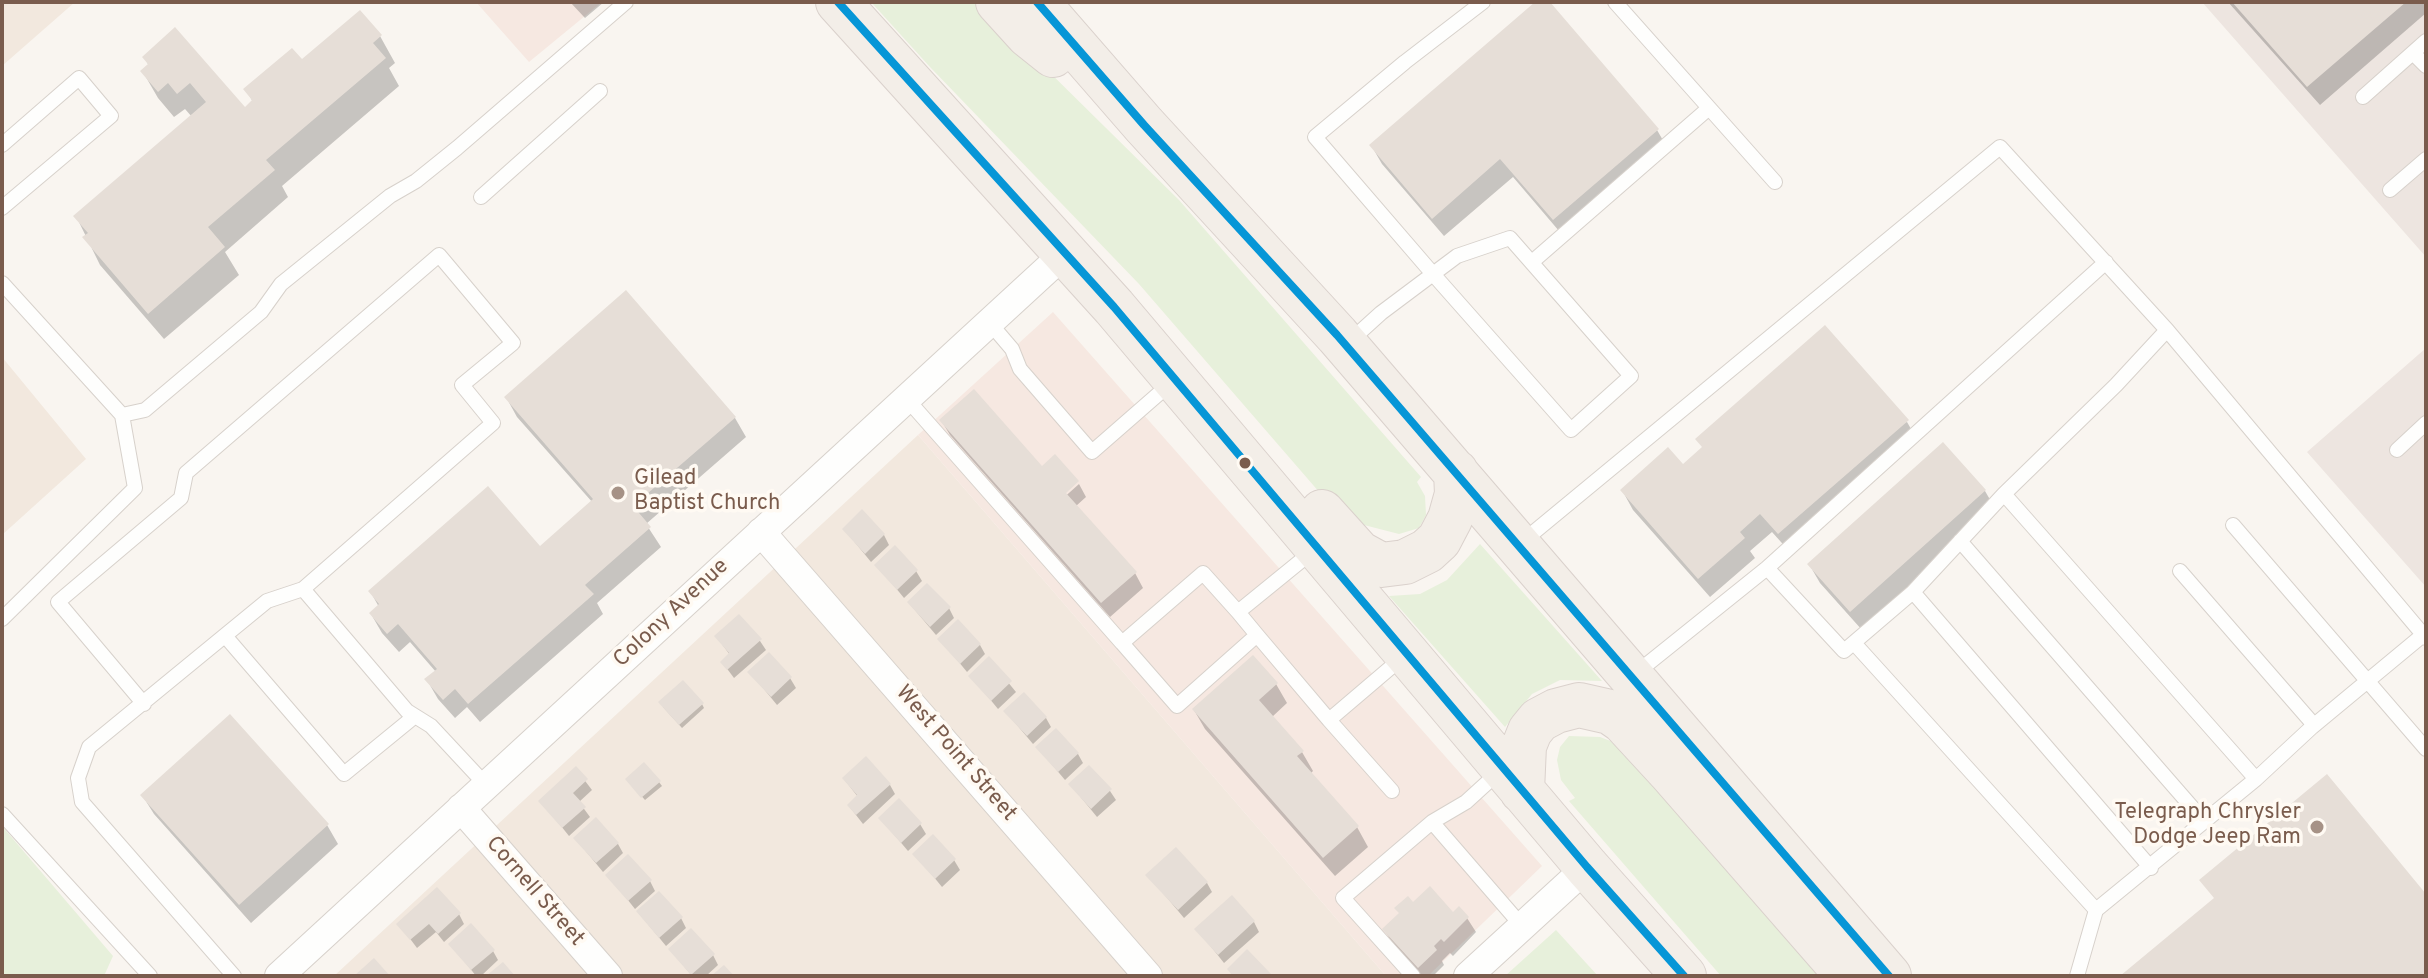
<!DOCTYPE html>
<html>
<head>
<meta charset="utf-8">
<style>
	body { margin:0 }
	#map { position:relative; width:2428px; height:978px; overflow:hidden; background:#f9f5f0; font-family:Overpass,sans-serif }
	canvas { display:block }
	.frame { position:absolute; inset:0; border:4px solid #7a5c4d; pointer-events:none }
</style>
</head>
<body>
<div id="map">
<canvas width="2428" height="978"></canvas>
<div class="frame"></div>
</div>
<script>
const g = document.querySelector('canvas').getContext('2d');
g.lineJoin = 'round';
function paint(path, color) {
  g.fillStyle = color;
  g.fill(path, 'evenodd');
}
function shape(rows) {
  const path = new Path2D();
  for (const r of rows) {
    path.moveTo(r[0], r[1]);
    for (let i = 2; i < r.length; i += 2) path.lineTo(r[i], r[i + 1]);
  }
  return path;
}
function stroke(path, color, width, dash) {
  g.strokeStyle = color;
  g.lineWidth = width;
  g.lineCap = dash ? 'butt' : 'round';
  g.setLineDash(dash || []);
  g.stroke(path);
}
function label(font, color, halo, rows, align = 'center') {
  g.font = font + ' Overpass,sans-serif';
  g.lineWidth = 7;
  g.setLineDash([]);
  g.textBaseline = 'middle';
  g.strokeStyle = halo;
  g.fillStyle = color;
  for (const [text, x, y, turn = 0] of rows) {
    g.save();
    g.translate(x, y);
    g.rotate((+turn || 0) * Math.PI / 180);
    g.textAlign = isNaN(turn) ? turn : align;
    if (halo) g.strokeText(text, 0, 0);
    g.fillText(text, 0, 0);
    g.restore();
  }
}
paint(shape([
	[2,2,75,2,2,66],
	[2,357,86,459,2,535],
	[918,435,1386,976,334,976]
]), '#f2e8de');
paint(shape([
	[476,2,602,2,529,62],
	[1053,312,1542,866,1428,976,1386,976,918,435]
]), '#f6e8e1');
paint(shape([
	[2202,2,2426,2,2426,257],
	[2426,348,2426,587,2307,452]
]), '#ede5e0');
paint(shape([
	[871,2,986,2,1032,55,1179,200,1421,477,1417,482,1425,496,1426,515,1419,528,1399,534,1364,525,1337,504,1333,508,1139,284,930,67],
	[1480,544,1602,681,1560,680,1532,694,1505,727,1389,596,1420,594,1447,580],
	[1569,736,1600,737,1621,745,1836,976,1721,976,1569,801,1575,798,1561,780,1557,760,1560,747],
	[2,826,113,956,104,976,2,976],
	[1556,930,1598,976,1505,976]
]), '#e7f0db');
paint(shape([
	[570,2,604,2,585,18],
	[1538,2,1547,2,1657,130,1668,149,1565,238,1513,177,1444,236,1382,164,1371,145],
	[2228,2,2426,2,2426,13,2320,105],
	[380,36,395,63,389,68,399,86,282,186,288,197,225,252,239,275,164,339,100,265,76,216,192,117,185,109,174,117,158,98,143,72,149,66,144,57,244,110,253,102,246,90,302,62],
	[506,397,735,418,746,437,646,524,661,547,597,603,603,614,480,722,467,707,455,718,438,699,427,680,436,672,410,642,399,652,382,633,371,614,379,607,370,591,540,549,593,503,517,417],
	[941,420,1060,501,1079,484,1086,497,1076,506,1135,573,1143,588,1110,617,950,435],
	[1907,422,1918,441,1790,552,1772,532,1750,551,1755,558,1710,597,1633,510,1622,490],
	[1943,445,1985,491,1996,510,1862,630,1820,583,1809,564],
	[844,529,884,535,889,545,871,562],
	[877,565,916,571,922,581,904,598],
	[909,603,949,608,954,618,936,635],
	[716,636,760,641,766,650,734,678,722,662,730,655],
	[940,639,980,645,985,654,967,672],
	[989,659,1016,692,998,709,971,676],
	[750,672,790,678,796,688,777,705],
	[1276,684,1287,703,1272,717,1302,752,1313,771,1310,774,1357,827,1368,847,1335,876,1205,729,1194,710],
	[702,704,704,708,682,728,663,707],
	[1006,712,1046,718,1051,727,1033,744],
	[1038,748,1078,754,1083,763,1065,780],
	[576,769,592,790,579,802,590,817,569,836,541,801],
	[844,779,890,785,895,794,863,824,849,806,858,797],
	[659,782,662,786,645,800,630,783],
	[1070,784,1110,791,1116,800,1097,817],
	[142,795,327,825,338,844,251,923,154,814],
	[881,819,920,824,926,834,908,851],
	[575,838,618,844,623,853,603,872],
	[915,854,954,860,960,870,942,887],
	[608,875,650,881,655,891,635,909],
	[1148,875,1207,883,1212,892,1184,918],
	[1413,905,1467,918,1476,932,1453,956,1450,953,1442,961,1444,965,1433,976,1422,976,1393,944,1384,929],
	[638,912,681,918,686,928,666,946],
	[459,914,464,924,444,942,436,932,417,948,399,924],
	[1254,922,1259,932,1224,963,1197,929],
	[451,944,493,951,498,960,481,976,476,976],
	[670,949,713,955,718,965,706,976,692,976]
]), '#0003');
paint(shape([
	[1535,2,1550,2,1659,129,1553,220,1500,159,1432,219,1369,145],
	[2232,2,2406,2,2307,87],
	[360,10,382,35,373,43,386,58,266,160,275,170,208,227,225,247,148,314,82,237,88,233,73,216,206,102,190,83,177,94,168,83,158,92,140,71,148,64,142,57,175,27,245,107,252,100,243,89,292,48,302,59],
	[626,290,736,417,633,506,651,527,585,585,594,594,468,704,455,689,443,700,424,679,437,669,398,624,387,634,369,613,379,604,368,591,488,486,540,546,593,499,504,397],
	[1825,325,1909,420,1778,534,1760,514,1740,532,1745,538,1698,579,1620,490,1668,447,1683,464,1702,447,1695,439],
	[974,389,1042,466,1055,454,1079,481,1066,493,1137,572,1101,603,939,420],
	[1943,442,1986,490,1850,612,1807,564],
	[862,509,885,534,865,554,842,529],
	[895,545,918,570,897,590,874,565],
	[927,583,951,607,930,627,907,602],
	[739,614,762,639,727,670,720,662,729,653,714,636],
	[958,619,981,644,960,664,937,639],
	[769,652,792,677,771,697,747,672],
	[1253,655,1278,683,1259,700,1304,751,1297,756,1359,826,1323,858,1192,709],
	[989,656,1012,681,991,701,968,676],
	[683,680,704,703,679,725,658,702],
	[1024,692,1047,717,1027,736,1003,711],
	[230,714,329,824,239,905,140,795],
	[1056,728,1079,753,1058,772,1035,747],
	[866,756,891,784,856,815,847,805,857,795,842,778],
	[644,762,661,781,641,798,625,779],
	[1089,765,1112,789,1091,809,1068,784],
	[576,766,588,779,573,793,586,807,562,828,538,801],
	[2327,774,2426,894,2426,976,2120,976,2214,898,2199,880],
	[899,798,922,823,901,843,878,818],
	[596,817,619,843,596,863,573,838],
	[933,834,956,859,935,879,912,854],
	[1176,847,1208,882,1178,910,1145,875],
	[628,854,652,880,628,901,605,875],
	[1430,886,1453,912,1459,906,1469,917,1444,942,1441,939,1434,946,1437,950,1418,968,1382,929,1399,913,1394,908,1408,896,1413,902],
	[437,887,461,913,438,934,429,924,410,940,396,924],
	[659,891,683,917,659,938,636,911],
	[1232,895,1255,921,1218,955,1194,929],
	[471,923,495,950,471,970,448,944],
	[691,928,715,954,691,975,668,949],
	[1247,949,1271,974,1268,976,1233,976,1227,969],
	[374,958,390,976,354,976],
	[503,962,515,976,486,976],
	[724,965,734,976,711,976]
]), '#e6ded7');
const service = shape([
	[1615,2,1775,182],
	[2413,53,2426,66],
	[2363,97,2426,41],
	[2,145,79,78,111,116,2,208],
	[2390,190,2426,159],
	[481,197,600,91],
	[1532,262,1709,108],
	[2,283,122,415,145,410,261,312,281,284,390,196,416,181,457,148,626,2],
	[989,322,1012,349,1020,369,1092,452,1171,383],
	[1349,342,1381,313,1457,256,1510,238,1631,376,1571,430,1433,274,1315,137,1405,62,1483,2],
	[906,398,1122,643],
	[2397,450,2426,423],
	[2004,494,2256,779],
	[2233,525,2426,749],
	[1960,541,2204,821],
	[1522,542,2000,147,2167,330,2426,638],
	[1313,551,1238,612,1257,635,1329,720,1403,657],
	[1767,568,1844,651,1913,592,2004,494,2116,385,2167,330],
	[2180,571,2314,725],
	[1913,592,2151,868],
	[1238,612,1203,573,1122,643,1177,706,1257,635],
	[2,619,135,488,122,415],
	[226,637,344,774,415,716],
	[1854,643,2096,910],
	[1635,674,1767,568,2106,262],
	[144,704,58,602,181,498,186,473,439,255,513,343,462,385,493,423,303,589,407,711,431,726,486,785],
	[1329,720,1392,791],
	[1500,771,1466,802,1432,822,1522,926],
	[2,814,150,976],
	[234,976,82,802,78,778,89,747,267,601,303,589],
	[1413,976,1343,898,1432,822],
	[2077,976,2096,910,2256,779,2312,727,2423,635]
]);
const minor = shape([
	[761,532,1148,976],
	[461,808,608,976],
	[279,976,1065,253],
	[1468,976,1587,867]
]);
const primary = shape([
	[838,2,1114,307,1587,867,1684,976],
	[998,2,1028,35,1053,55],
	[1037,2,1144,125,1337,335,1889,976],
	[1322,512,1359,553,1381,565,1405,562,1427,551,1439,540,1450,519,1457,494,1456,472],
	[1522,791,1524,746,1530,731,1539,720,1556,711,1579,705,1610,712,1623,721,1670,772,1848,976]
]);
stroke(service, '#d7d1cb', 16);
stroke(minor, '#d7d1cb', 30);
stroke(primary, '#dad1cc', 46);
stroke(service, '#fefefd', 14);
stroke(minor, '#fefefd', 28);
stroke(primary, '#f3eee8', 44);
stroke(shape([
	[838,2,1114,307,1587,867,1684,976],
	[1037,2,1144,125,1337,335,1889,976]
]), '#0696d7', 8);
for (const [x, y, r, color] of [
	[1245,463,7,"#7a5c4d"],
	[618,493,8,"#a69286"],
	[2317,827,8,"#a69286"]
]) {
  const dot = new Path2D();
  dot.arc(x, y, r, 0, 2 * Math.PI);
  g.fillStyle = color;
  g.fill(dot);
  stroke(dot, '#fffaf3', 3);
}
label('22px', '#7a5c4d', '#fffaf3', [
	["Gilead",634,480],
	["Baptist Church",634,505],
	["Telegraph Chrysler",2301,814,"right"],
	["Dodge Jeep Ram",2301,839,"right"]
], 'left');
label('22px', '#7a5c4d', '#fffaf3', [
	["Colony Avenue",672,614,-43],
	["West Point Street",955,754,49],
	["Cornell Street",534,892,49]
]);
</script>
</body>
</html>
